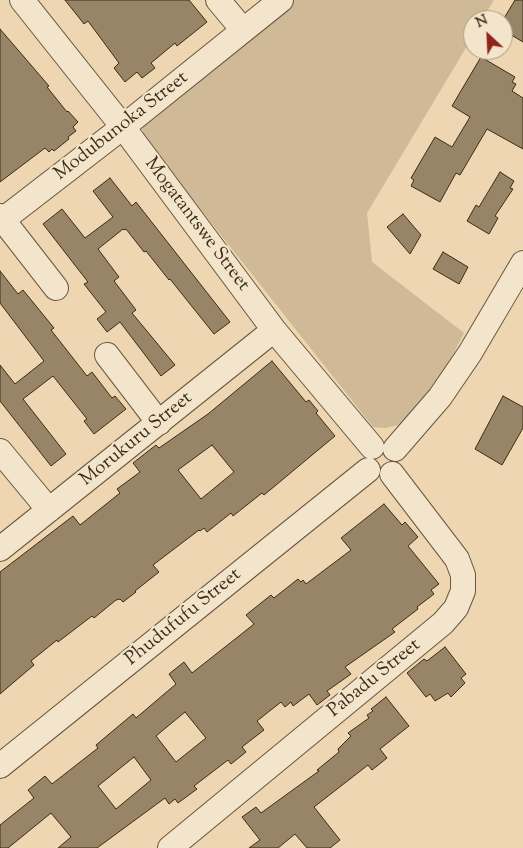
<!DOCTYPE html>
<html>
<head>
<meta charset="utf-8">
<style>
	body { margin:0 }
	#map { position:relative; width:523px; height:848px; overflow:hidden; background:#edd6b1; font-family:"Sorts Mill Goudy",serif }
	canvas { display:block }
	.north { position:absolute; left:463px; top:10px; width:50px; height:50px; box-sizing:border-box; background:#f3e4cc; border:1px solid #aa9a83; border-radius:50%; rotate:335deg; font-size:14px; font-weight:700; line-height:20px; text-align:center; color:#3c2c16 }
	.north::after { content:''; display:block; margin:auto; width:18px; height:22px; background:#8f2418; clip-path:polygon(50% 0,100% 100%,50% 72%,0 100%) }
</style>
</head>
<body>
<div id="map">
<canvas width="523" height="848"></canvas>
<div class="north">N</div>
</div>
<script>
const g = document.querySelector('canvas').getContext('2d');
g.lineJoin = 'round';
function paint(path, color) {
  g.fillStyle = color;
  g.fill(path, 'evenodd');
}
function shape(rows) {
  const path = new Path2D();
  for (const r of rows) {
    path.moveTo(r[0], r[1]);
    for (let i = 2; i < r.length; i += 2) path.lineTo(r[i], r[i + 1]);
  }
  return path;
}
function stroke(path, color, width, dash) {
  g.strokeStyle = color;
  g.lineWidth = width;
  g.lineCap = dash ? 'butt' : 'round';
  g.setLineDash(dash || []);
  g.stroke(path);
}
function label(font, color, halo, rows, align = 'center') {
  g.font = font + ' "Sorts Mill Goudy",serif';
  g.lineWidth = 4.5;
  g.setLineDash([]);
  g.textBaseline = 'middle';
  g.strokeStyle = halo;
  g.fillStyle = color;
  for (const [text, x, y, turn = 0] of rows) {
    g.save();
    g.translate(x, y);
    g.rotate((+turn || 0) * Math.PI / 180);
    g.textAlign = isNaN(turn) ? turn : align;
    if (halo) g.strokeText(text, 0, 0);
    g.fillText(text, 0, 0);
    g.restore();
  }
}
paint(shape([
	[286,0,494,0,482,20,473,20,473,36,367,213,372,262,464,333,430,400,403,424,385,428,373,427,144,138,142,124]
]), '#cfb997');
const building = shape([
	[65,0,189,0,207,22,177,46,175,43,151,63,155,68,142,78,137,72,125,82,114,68,119,63,88,21,84,24,65,0],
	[515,0,523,0,523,42,503,30,503,20,515,0],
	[0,29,49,86,47,87,67,112,68,111,78,122,73,127,76,131,68,137,69,139,54,151,52,149,49,152,45,148,0,182,0,29],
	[481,57,515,77,512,82,516,84,512,91,523,98,523,149,487,129,460,175,456,173,440,202,411,186,414,180,411,178,435,137,452,147,470,117,452,106,481,57],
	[500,172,514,181,510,188,513,189,495,216,498,218,489,234,467,221,476,205,479,207,500,172],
	[110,178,132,206,136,202,230,322,214,334,170,279,169,280,146,251,144,252,126,229,124,230,123,229,98,249,119,277,114,281,136,310,132,313,175,365,161,376,120,322,107,332,97,319,106,312,84,284,88,282,43,224,62,209,85,238,113,217,93,191,110,178],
	[403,214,421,235,410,254,387,227,403,214],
	[443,252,468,267,459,284,433,269,443,252],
	[0,271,18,294,23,290,54,328,51,330,87,376,92,372,112,398,115,396,126,409,94,434,84,421,87,419,53,376,23,399,66,454,51,466,0,401,0,365,15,384,44,361,0,303,0,271],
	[272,361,306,402,309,400,318,411,316,413,335,436,264,495,262,493,233,516,231,513,207,532,204,528,200,531,199,530,153,565,159,572,135,591,136,592,123,602,120,599,116,600,94,618,92,616,58,642,57,640,31,661,34,665,0,694,0,572,73,516,80,525,120,493,117,489,140,472,133,463,156,445,159,448,208,414,272,361],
	[212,445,234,472,201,499,178,470,212,445],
	[503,396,523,407,523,428,502,465,475,449,503,396],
	[384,504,402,525,405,522,418,537,408,546,439,584,431,590,434,594,417,607,418,609,392,629,395,632,345,667,351,674,327,691,330,695,317,705,309,694,293,706,291,702,285,707,281,702,257,721,264,730,242,747,246,752,231,764,228,760,194,786,197,789,178,803,175,799,169,804,165,798,97,848,58,848,71,837,51,813,8,848,0,848,0,825,34,798,28,790,45,776,52,784,98,748,96,745,133,714,136,718,176,684,169,674,184,662,192,673,239,636,254,624,246,615,271,595,274,598,298,579,301,582,303,580,306,584,351,550,341,538,384,504],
	[185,712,206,738,176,762,156,736,185,712],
	[134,757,151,780,116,809,98,786,134,757],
	[445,647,466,674,461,678,465,683,451,697,448,693,435,701,430,694,426,697,407,673,424,659,427,661,445,647],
	[386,697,409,726,380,749,387,758,372,770,368,765,314,807,340,840,330,848,307,848,295,834,278,848,249,848,260,840,242,817,256,807,261,813,319,771,317,770,339,752,338,749,351,736,348,733,369,718,367,715,373,711,371,709,386,697]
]);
paint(building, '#988467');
stroke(building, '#3c2c16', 1);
const street = shape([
	[22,0,123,127,274,330,372,447],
	[218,0,243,30],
	[0,216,56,288],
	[0,222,123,127,281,0],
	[107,355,159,423],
	[395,449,440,397,470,353,523,263],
	[0,451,49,510],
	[0,549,274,330],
	[0,766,368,470],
	[170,848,443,623,456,608,463,591,463,575,457,559,392,474]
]);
stroke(street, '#68563d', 26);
stroke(street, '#f3e4cc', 24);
label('19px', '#3c2c16', '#f3e4cc', [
	["Modubunoka Street",122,127,-38],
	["Mogatantswe Street",196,225,53],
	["Morukuru Street",137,440,-39],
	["Phudufufu Street",184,618,-39],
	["Pabadu Street",375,679,-39]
]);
</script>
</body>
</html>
